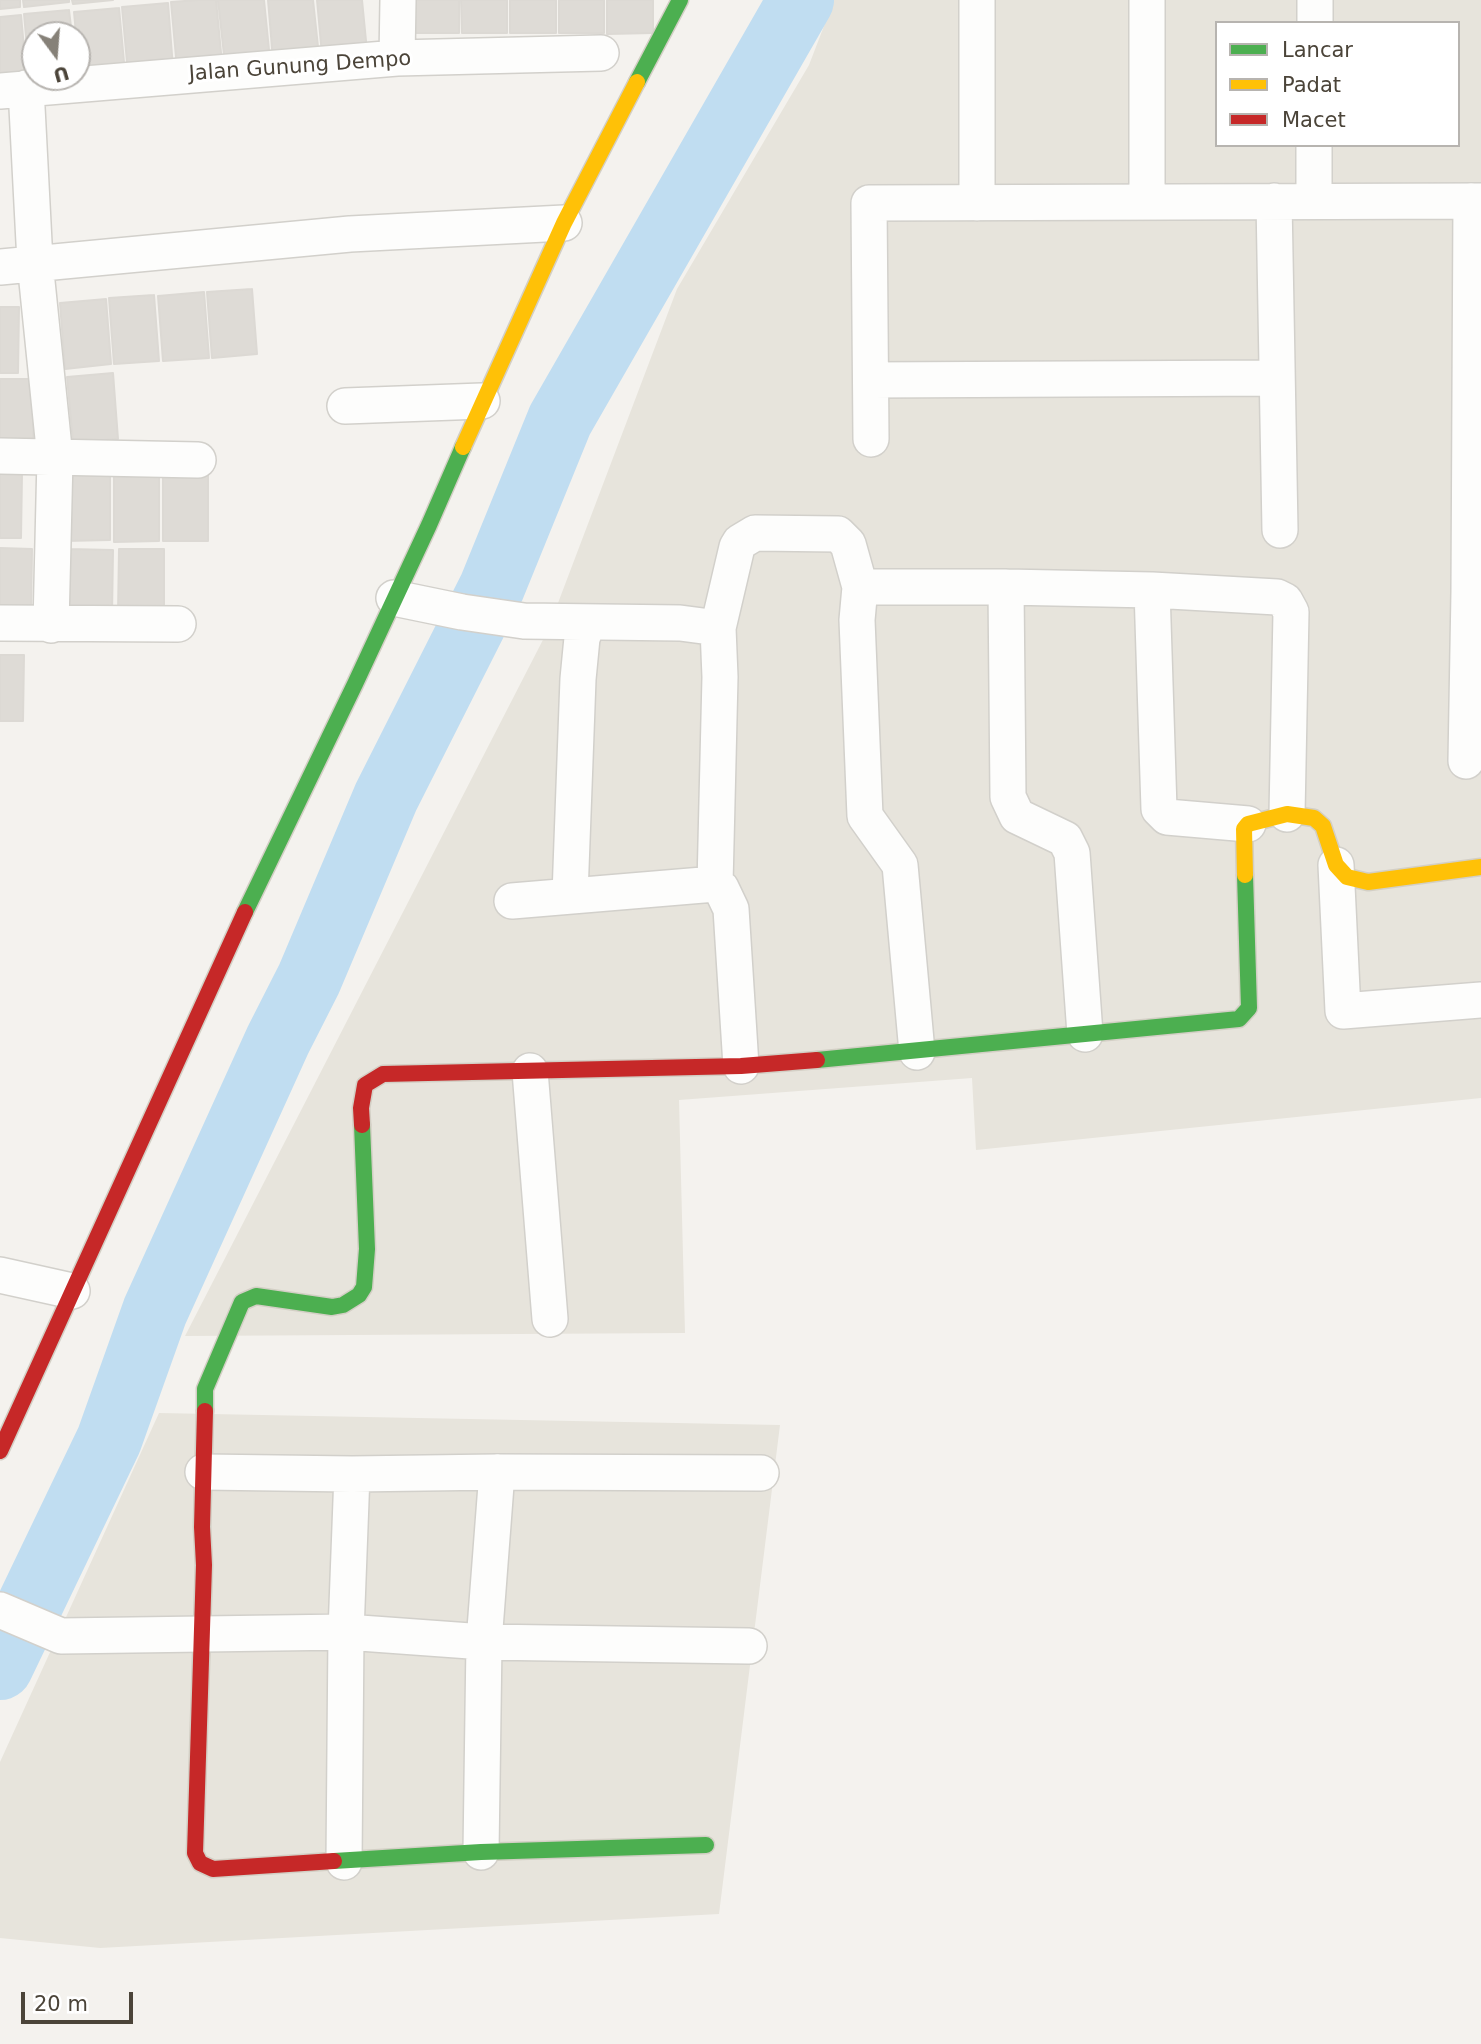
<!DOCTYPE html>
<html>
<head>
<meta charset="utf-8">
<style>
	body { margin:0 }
	#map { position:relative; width:1481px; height:2044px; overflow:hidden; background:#f4f2ee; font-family:"DejaVu Sans",sans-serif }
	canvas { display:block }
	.legend { position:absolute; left:1215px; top:21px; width:245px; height:126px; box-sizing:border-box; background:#fff; border:2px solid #b7b4b0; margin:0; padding:9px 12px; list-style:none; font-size:21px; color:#4b4439 }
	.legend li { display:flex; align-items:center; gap:14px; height:35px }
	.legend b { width:35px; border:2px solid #b7b4b0 }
	.north { position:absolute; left:21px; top:21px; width:70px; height:70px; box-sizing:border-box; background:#fff; border:2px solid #b7b4b0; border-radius:50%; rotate:164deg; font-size:19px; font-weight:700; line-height:28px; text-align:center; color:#4b4439 }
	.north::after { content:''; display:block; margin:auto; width:24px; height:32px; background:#868178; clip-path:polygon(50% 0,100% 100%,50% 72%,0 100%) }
	.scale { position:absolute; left:21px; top:1992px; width:112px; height:32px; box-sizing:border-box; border:4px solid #4b4439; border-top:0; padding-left:9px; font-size:21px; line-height:24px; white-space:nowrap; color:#4b4439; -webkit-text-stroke:5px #fff; paint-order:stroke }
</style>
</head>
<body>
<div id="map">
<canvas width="1481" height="2044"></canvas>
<ul class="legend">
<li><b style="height:9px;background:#4caf50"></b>Lancar</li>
<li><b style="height:9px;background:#ffc107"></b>Padat</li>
<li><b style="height:9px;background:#c62828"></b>Macet</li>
</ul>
<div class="north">U</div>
<div class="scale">20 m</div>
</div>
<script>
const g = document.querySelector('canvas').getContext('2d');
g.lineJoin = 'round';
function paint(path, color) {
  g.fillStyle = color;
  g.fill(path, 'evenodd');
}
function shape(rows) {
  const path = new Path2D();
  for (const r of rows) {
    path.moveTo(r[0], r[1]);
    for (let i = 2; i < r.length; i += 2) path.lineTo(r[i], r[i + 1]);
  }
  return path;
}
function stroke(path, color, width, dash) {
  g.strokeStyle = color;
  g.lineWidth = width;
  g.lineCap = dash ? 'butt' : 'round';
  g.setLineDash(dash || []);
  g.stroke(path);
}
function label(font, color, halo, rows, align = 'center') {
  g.font = font + ' "DejaVu Sans",sans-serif';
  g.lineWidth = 6;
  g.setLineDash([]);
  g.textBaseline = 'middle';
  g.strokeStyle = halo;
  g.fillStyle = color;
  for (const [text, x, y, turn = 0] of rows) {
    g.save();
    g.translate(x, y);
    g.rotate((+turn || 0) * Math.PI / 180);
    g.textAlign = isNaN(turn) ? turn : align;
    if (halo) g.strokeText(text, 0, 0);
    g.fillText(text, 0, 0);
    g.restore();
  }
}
paint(shape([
	[834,0,1481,0,1481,1098,976,1150,972,1078,679,1100,685,1333,185,1336,547,632,677,289,809,65],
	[1217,23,1458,23,1458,145,1217,145],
	[159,1413,780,1425,719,1914,100,1948,0,1938,0,1762]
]), '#e7e4dc');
stroke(shape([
	[0,1667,109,1440,155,1311,278,1040,309,979,386,797,492,587,560,420,801,0]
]), '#c0ddf1', 66);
const building = shape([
	[0,0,20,0,20,7,0,9,0,0],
	[23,0,69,0,69,2,24,7,23,0],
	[72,0,113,0,73,4,72,0],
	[198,0,216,0,222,63,177,68,171,2,198,0],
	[218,0,264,0,270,60,225,64,218,0],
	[268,0,313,0,319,56,273,60,268,0],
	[317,0,362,0,367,51,322,55,317,0],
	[413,0,459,0,459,33,413,33,413,0],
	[461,0,507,0,507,33,462,33,461,0],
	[510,0,556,0,556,33,510,33,510,0],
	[559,0,604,0,604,33,559,33,559,0],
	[607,0,653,0,653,33,607,34,607,0],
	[168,3,173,68,128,73,122,7,168,3],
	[119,8,125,73,80,77,74,12,119,8],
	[69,10,72,35,35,35,35,77,30,80,24,14,69,10],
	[21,15,27,81,0,83,0,17,21,15],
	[252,289,257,354,212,358,207,292,252,289],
	[204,292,209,358,163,361,158,296,204,292],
	[154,295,159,361,114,364,109,298,154,295],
	[106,299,111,364,65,369,60,303,106,299],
	[0,307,19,307,18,373,0,373,0,307],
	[113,373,118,439,73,442,67,377,113,373],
	[0,379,34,379,33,444,0,444,0,379],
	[0,472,22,473,21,538,0,538,0,472],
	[64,475,110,475,110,540,65,541,64,475],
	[208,475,208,541,163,541,163,476,208,475],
	[114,476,159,476,159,541,114,542,114,476],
	[0,548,32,549,31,614,0,614,0,548],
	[68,549,113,550,112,616,66,615,68,549],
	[119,549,164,549,164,615,118,615,119,549],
	[0,655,24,655,23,721,0,721,0,655]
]);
paint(building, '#dedbd6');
stroke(building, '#dcd9d4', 2);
const street = shape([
	[1315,23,1315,0],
	[397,58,398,0],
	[26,88,35,262,55,458,51,625],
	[0,91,397,58,601,53],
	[1274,201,1280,530],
	[1314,201,1314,145],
	[1147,202,1147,0],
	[977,203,977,0],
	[0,267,350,234,564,223],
	[871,380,1277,378],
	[345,406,482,401],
	[871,439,869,203,1481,201],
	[0,456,198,460],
	[860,587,1006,587,1152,590,1277,597,1285,601,1291,612,1287,814],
	[1006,587,1008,797,1017,816,1065,839,1072,853,1085,1034],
	[1152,590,1159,809,1167,817,1248,824],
	[1469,592,1471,201],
	[394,598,462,612,524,621,680,623,718,628],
	[0,623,178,624],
	[1466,761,1469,592,1481,592],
	[1336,865,1343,1011,1481,1000],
	[715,884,720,677,718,628,737,547,740,542,755,533,838,534,848,544,860,587,857,620,865,816,900,865,917,1052],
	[570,895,578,679,582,638,588,623],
	[512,901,715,884,721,888,731,909,741,1066],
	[530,1071,550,1319],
	[0,1275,72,1291],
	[203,1472,352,1474],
	[0,1610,61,1636,346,1632,484,1642,749,1646],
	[481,1852,484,1642,497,1472],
	[344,1862,346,1632,352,1474,497,1472,761,1473]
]);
const fast = shape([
	[637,82,680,0],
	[245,912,355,684,429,525,463,447],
	[817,1060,1239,1019,1249,1008,1245,875],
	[205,1411,205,1389,242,1302,256,1296,332,1307,343,1305,359,1295,364,1287,367,1249,362,1125],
	[334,1861,481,1852,706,1845]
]);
const slow = shape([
	[463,447,564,223,637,82],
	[1245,875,1244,829,1248,824,1287,814,1314,818,1323,826,1336,865,1347,877,1368,882,1481,867]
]);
const jam = shape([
	[362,1125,361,1108,365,1085,383,1074,741,1066,817,1060],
	[205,1411,202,1527,204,1565,195,1853,200,1863,213,1869,334,1861],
	[0,1451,245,912]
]);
stroke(street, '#d2d0cb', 38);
stroke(fast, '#d3cfc5', 19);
stroke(slow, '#d3cfc5', 19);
stroke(jam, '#d3cfc5', 19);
stroke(street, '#fdfdfc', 35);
stroke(fast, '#4caf50', 16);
stroke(slow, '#ffc107', 16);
stroke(jam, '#c62828', 16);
label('21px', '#4b4439', '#fff', [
	["Jalan Gunung Dempo",300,67,-4]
]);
</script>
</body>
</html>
